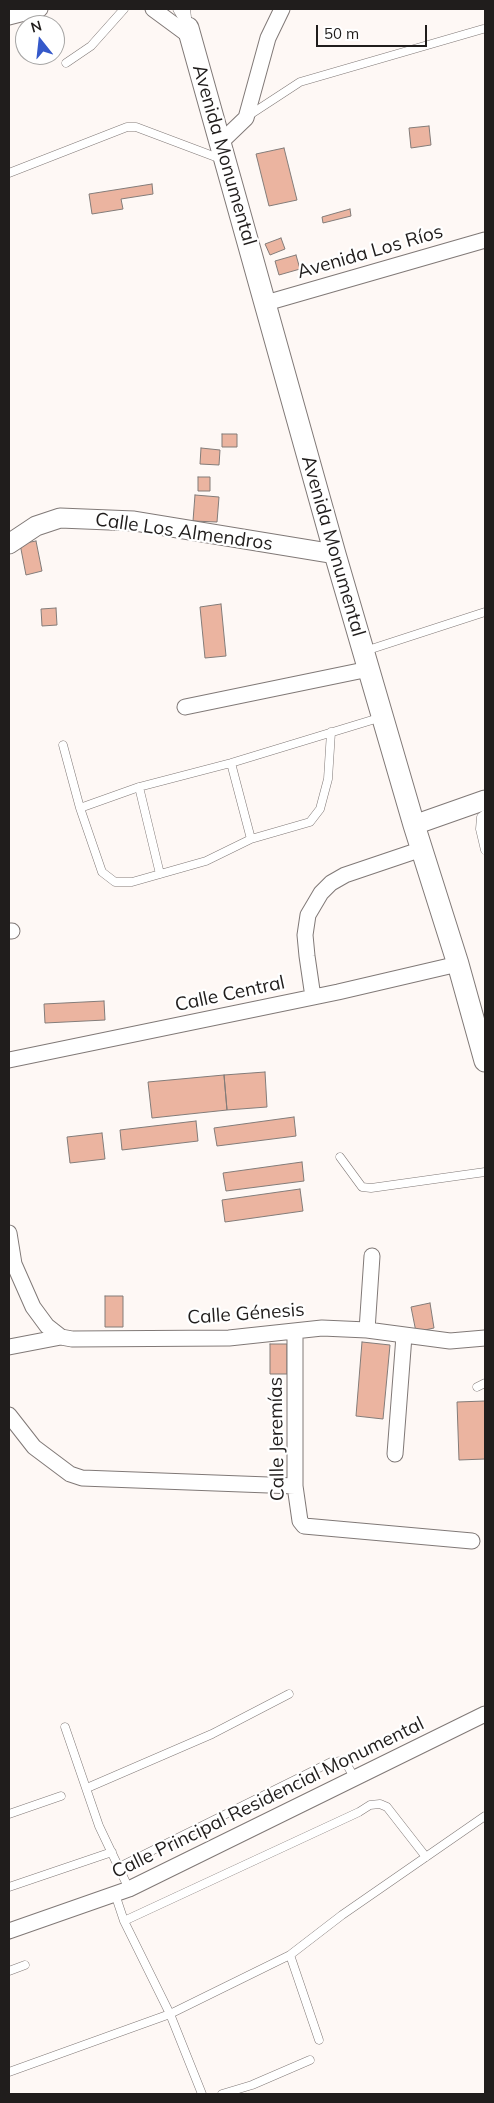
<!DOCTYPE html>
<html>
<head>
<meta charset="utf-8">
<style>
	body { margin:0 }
	#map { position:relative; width:494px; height:2103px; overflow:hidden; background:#fef8f5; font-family:Mulish,sans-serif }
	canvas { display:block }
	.frame { position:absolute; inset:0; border:10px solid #201d1c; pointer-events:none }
	.north { position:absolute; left:15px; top:15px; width:50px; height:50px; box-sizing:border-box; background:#fff; border:1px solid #a6a5a4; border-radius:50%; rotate:344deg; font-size:14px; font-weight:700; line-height:20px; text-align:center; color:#201d1c }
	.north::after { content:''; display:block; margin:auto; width:18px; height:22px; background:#3559ca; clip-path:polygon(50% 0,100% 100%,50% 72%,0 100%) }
	.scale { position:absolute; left:316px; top:25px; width:111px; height:22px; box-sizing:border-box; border:2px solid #201d1c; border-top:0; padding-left:6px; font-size:15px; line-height:18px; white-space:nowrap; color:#201d1c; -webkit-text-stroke:4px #fff; paint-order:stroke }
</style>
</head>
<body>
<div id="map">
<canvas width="494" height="2103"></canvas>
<div class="frame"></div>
<div class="north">N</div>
<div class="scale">50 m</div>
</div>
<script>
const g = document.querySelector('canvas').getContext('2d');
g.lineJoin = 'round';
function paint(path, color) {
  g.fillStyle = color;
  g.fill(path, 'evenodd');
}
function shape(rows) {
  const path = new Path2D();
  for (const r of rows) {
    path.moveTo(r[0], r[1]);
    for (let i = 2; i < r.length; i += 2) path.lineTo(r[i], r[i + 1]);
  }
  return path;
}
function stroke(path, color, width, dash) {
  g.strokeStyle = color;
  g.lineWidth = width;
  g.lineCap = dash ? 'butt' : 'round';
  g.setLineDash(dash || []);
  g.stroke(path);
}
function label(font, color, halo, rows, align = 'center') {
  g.font = font + ' Mulish,sans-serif';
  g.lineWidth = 4.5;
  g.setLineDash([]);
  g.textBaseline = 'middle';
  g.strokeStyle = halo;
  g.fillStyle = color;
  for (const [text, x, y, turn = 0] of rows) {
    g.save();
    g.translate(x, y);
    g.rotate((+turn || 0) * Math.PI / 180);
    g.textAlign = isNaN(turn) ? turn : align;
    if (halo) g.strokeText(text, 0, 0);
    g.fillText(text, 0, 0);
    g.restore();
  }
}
const building = shape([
	[429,126,431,145,411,148,409,128,429,126],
	[284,148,297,200,269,206,256,154,284,148],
	[152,184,153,194,121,199,123,209,92,214,89,194,152,184],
	[350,209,351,216,323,223,322,217,350,209],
	[281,238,285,249,270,255,265,244,281,238],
	[296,255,300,269,279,275,275,261,296,255],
	[222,434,237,434,237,447,222,447,222,434],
	[201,448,220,450,219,465,200,464,201,448],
	[198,477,210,477,210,491,198,491,198,477],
	[195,495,219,497,217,522,193,521,195,495],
	[36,541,42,571,26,575,20,544,36,541],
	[221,604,226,656,205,658,200,607,221,604],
	[56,608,57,625,42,626,41,609,56,608],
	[104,1001,105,1020,45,1023,44,1004,104,1001],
	[265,1072,267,1107,227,1110,224,1075,265,1072],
	[224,1075,227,1110,152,1118,148,1082,224,1075],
	[294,1117,296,1136,217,1146,214,1128,294,1117],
	[196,1121,198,1141,122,1150,120,1130,196,1121],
	[102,1133,105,1159,70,1163,67,1137,102,1133],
	[302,1162,304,1181,226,1191,223,1173,302,1162],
	[300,1189,303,1211,225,1222,222,1200,300,1189],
	[105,1296,123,1296,123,1327,105,1327,105,1296],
	[430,1303,434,1328,416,1332,411,1307,430,1303],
	[362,1342,390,1345,383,1419,356,1416,362,1342],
	[270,1344,287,1344,287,1374,270,1374,270,1344],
	[485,1401,485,1459,459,1460,457,1402,485,1401]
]);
paint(building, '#ebb4a0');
stroke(building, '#837c79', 1);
const service = shape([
	[177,9,187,26],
	[186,9,188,26],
	[66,63,91,46,124,9],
	[248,116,300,82,483,29],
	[9,173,127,127,136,127,221,159],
	[365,651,485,612],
	[63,745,80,808,139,787,231,763,382,717],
	[231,763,251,839],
	[139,787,160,874],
	[80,808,102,872,115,882,132,882,206,861,251,839,310,822,320,809,328,779,331,732],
	[485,814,481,817,480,829,485,850],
	[340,1157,362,1187,371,1188,485,1172],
	[477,1387,485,1383],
	[65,1727,99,1826,129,1889],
	[87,1788,212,1734,289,1694],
	[9,1814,61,1796],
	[119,1867,331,1762,342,1761,346,1763,355,1779],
	[9,1887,112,1852],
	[115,1894,124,1921,170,2014,202,2094],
	[124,1921,359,1812,370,1805,380,1804,387,1807,426,1857],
	[290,1955,319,2040],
	[9,1971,25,1965],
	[9,2072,170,2014,290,1955,342,1915,485,1816],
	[222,2094,252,2085,310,2060]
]);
const minor = shape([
	[153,9,191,37],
	[9,17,40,9],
	[220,143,246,118,268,38,282,9],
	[266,303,485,240],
	[185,707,369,669],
	[9,931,12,931],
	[313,997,307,956,305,935,308,915,321,893,331,883,345,875,422,849],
	[9,1060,338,992,458,964],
	[9,1233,14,1264,33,1307,47,1326,61,1337],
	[367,1330,372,1256],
	[295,1332,295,1486,300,1521,304,1526,472,1541],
	[9,1347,61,1337,72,1339,229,1338,322,1328,367,1330,450,1341,485,1338],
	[9,1415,34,1447,70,1474,82,1478,295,1486],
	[395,1454,404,1336],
	[9,1931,129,1889,485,1714]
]);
const tertiary = shape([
	[9,544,36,526,60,518,134,521,335,554],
	[414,825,485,800]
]);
const secondary = shape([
	[188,28,335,554,414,825,458,964,485,1061]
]);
stroke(service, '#807977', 9);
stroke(minor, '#807977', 17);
stroke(tertiary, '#807977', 21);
stroke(secondary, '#807977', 23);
stroke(service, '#fff', 8);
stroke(minor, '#fff', 15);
stroke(tertiary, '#fff', 19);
stroke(secondary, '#fff', 21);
label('19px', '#201d1c', '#fff', [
	["Avenida Monumental",224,155,74],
	["Avenida Los Ríos",370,252,-16],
	["Calle Los Almendros",184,532,8],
	["Avenida Monumental",333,546,74],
	["Calle Central",230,994,-12],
	["Calle Génesis",246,1314,-4],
	["Calle Jeremías",277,1439,-91],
	["Calle Principal Residencial Monumental",268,1798,-26]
]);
</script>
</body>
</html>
